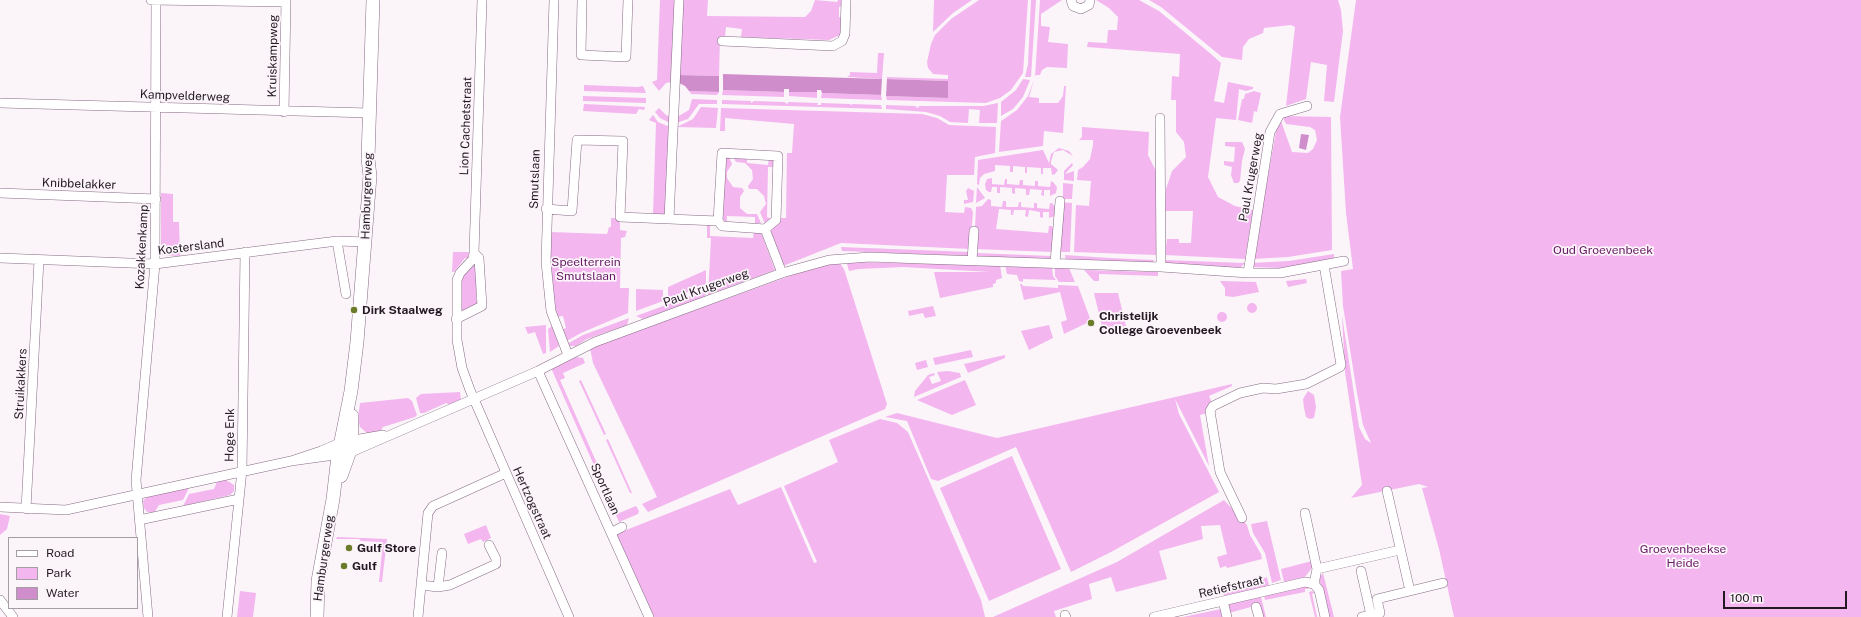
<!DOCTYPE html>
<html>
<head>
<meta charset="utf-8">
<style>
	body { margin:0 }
	#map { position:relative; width:1861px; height:617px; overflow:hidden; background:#fbf5fa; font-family:"Public Sans",sans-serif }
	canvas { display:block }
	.legend { position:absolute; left:8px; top:537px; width:130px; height:72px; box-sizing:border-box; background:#fbf5fa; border:1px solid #a59da4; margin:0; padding:5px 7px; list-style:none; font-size:12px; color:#231923 }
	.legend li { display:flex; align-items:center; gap:8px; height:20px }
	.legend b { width:20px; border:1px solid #a59da4 }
	.scale { position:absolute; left:1723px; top:591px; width:124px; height:18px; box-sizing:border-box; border:2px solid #231923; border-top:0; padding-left:5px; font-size:12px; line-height:14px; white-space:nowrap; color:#231923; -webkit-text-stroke:3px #fbf5fa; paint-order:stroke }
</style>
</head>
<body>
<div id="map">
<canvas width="1861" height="617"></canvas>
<ul class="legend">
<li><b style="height:5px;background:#fff"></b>Road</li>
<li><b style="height:11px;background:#f3b6ef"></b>Park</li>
<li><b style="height:11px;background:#cf8ecb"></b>Water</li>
</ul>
<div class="scale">100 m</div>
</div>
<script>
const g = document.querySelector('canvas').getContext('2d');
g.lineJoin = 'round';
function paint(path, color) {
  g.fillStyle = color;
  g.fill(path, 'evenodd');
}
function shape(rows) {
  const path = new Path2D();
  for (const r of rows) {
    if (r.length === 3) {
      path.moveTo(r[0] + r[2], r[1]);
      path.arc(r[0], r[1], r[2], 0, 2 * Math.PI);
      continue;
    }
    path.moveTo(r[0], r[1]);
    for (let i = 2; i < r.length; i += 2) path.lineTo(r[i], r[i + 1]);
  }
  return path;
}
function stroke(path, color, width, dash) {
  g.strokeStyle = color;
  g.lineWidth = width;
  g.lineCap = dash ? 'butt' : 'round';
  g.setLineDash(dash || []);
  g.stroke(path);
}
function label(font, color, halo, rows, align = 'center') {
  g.font = font + ' "Public Sans",sans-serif';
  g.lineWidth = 3.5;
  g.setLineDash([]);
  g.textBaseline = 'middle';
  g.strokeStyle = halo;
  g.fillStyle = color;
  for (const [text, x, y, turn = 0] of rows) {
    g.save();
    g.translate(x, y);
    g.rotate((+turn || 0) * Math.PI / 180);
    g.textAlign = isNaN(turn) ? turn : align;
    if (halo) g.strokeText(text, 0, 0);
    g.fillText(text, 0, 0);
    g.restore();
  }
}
paint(shape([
	[660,0,675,0,672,82,666,83,659,91,652,82,657,80],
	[682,0,708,0,707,16,805,17,811,11,815,0,837,2,838,0,843,0,842,6,839,7,839,17,843,18,840,35,829,40,741,37,742,29,726,27,725,37,720,37,719,76,679,75],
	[934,0,972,0,953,13,933,32],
	[979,0,1028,0,1023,73,1011,90,1000,98,986,103,887,100,886,96,948,98,948,81,887,79,887,77,948,79,948,75,933,74,928,68,927,62,931,44,935,35,951,19],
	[1031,0,1036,0,1031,77,1025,77,1028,64],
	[1040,0,1062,0,1041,14,1041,26,1050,27,1048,42,1068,44,1067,68,1047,67,1042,70,1040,75,1036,75,1035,77],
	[1096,0,1139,0,1159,11,1211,54,1221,63,1214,101,1224,103,1228,82,1253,87,1253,89,1246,91,1239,89,1236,120,1216,118,1208,177,1218,197,1235,206,1253,210,1245,259,1165,255,1167,239,1179,239,1179,243,1191,243,1193,211,1165,211,1166,189,1172,171,1186,157,1184,142,1176,132,1176,100,1171,100,1172,76,1179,77,1180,54,1087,47,1088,42,1107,43,1108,30,1117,30,1118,17,1109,8],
	[1149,0,1338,0,1341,10,1343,31,1334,102,1324,101,1327,65,1311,62,1306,99,1286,106,1295,27,1291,25,1264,28,1263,33,1249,39,1243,47,1242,60,1222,57,1161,7],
	[1356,0,1861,0,1861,617,1454,617,1439,549,1422,488,1428,487,1419,484,1351,498,1362,485,1345,372,1342,315,1359,427,1365,439,1371,443,1363,425,1357,393,1343,306,1341,271,1353,269,1346,213,1340,117],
	[878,53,884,53,882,79,847,77,850,75,850,72,877,73],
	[1023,79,1030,80,1023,97,1013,109,1001,116,1001,102,1016,90],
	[1034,80,1029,97,1039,98,1039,103,1058,103,1063,96,1064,86,1066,86,1063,133,1044,131,1043,146,999,152,1001,121,1017,110,1028,96],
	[584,85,638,87,643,86,646,93,584,91],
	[723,90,784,92,784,97,722,95],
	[689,91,719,92,717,95,691,94],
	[1254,91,1261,93,1257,112,1254,111,1252,123,1238,120,1242,99,1244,99,1245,94],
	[789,92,817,92,817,98,789,96],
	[822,93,881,95,882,100,821,98],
	[583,96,646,98,646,103,583,101],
	[692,99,717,100,717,104,699,104,688,119,676,123,677,117,689,110],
	[722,100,751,101,751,103,754,101,784,102,788,104,788,102,818,103,817,105,821,105,821,103,850,104,851,105,853,104,881,105,882,109,722,104],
	[998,103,997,123,979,123,980,110,969,109,968,123,950,122,940,116,926,112,886,109,886,105,915,106,918,108,919,106,983,106],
	[584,104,645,107,644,110,639,109,636,114,583,111],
	[701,107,718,108,716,128,677,127,693,119],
	[659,108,666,115,670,117,670,123,660,118,655,112],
	[721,108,922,114,937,118,949,125,996,127,995,153,975,157,974,175,947,175,945,212,964,213,965,207,971,208,973,212,970,249,841,243,783,266,771,237,771,231,780,218,786,218,787,153,792,153,794,124,725,118,725,131,720,131],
	[653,115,658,122,670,127,666,215,653,214,656,123,649,120],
	[1282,116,1331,117,1332,250,1288,257,1253,259,1277,126,1281,121,1292,152,1308,153,1313,149,1317,140,1315,130,1310,127,1286,124],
	[1082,127,1149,132,1148,155,1156,171,1156,255,1074,252,1076,205,1089,206,1091,181,1077,180,1078,170,1083,167,1090,159,1093,145,1093,140,1079,140,1082,137],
	[1225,142,1242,142,1245,149,1242,161,1240,181,1238,183,1234,183,1231,175,1232,167,1224,165,1224,161,1234,162,1235,147,1225,146],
	[1059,148,1069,151,1073,156,1063,150,1054,152,1051,161,1051,164,1058,170,1055,174,1052,175,1051,168,1043,168,1043,174,1041,174,1041,168,1027,167,1027,173,1025,173,1025,167,1013,166,1013,172,1010,172,1010,166,995,165,995,171,984,174,980,178,979,185,977,184,978,160,1043,150,1049,163,1051,154],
	[733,156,747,158,747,163,768,165,769,158,773,160,774,167,768,167,767,217,772,219,765,224,760,212,766,204,764,196,757,189,749,189,748,186,753,179,752,170,745,163,736,162],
	[729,157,732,164,727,172,727,178,733,187,742,188,744,191,740,197,740,208,747,214,757,214,761,223,755,223,755,217,727,216,727,222,723,220,725,159],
	[1072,163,1073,165,1065,174,1074,171,1074,181,1064,180,1064,171],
	[992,178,992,184,1004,185,1005,179,1007,179,1007,184,1019,185,1020,180,1023,180,1023,185,1035,186,1035,181,1038,181,1038,186,1050,187,1051,181,1053,182,1057,187,1056,193,1050,196,1050,190,1044,190,1044,196,1041,195,1042,190,1030,189,1029,195,1026,195,1026,189,1015,188,1015,194,1012,193,1012,188,1000,187,1000,193,997,193,997,187,992,187,991,192,989,192,986,190,985,184,987,179],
	[1063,183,1073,184,1072,199,1063,199],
	[977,187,985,198,976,203],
	[968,188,974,191,973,202,964,204,964,200,968,200,966,191],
	[161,193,173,194,173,222,179,222,180,256,161,255],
	[988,199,991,200,991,206,1002,207,1003,201,1006,201,1006,207,1018,207,1019,202,1021,202,1021,207,1034,208,1034,203,1037,203,1037,208,1049,209,1050,203,1052,203,1055,207,1055,216,1049,218,1049,212,1043,212,1043,218,1040,217,1040,212,1029,210,1028,217,1025,216,1026,210,1014,210,1013,215,1011,215,1011,210,999,209,996,229,1048,233,1049,226,1052,226,1054,230,1052,252,974,249,976,207,982,206],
	[1062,202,1072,203,1070,252,1060,252],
	[611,218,658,220,620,221,620,230,627,231,625,237,621,238,620,288,629,288,628,313,581,333,565,342,560,330,566,328,563,316,557,317,551,287,550,232,607,234,609,227,611,227],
	[707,225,710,225,710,236,753,238,754,231,761,233,775,270,708,295,711,238,707,238],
	[841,247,970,252,970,256,842,251],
	[453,252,469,252,468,258,465,258,454,272,452,272],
	[976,253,1051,256,1049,261,977,257],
	[1334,254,1334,260,1280,268,1252,267,1251,263,1289,261],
	[1065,255,1110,258,1154,260,1152,265,1066,261],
	[1164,260,1245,263,1241,267,1236,268,1164,266],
	[476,261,476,299,478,304,460,314,461,278],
	[839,262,844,269,887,404,885,409,648,512,642,504,657,497,593,363,590,348,812,268],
	[850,262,1000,265,1002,278,996,280,996,283,993,284,993,287,940,298,934,272,990,272,903,267,859,269,849,271,847,264],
	[1005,265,1052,267,1053,276,1056,280,1023,279,1023,282,1019,281,1017,275,1007,274],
	[1055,267,1069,268,1075,282,1059,282,1055,276],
	[706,270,706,285,668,300,668,287],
	[1084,270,1158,272,1158,276,1099,274,1099,281,1094,281],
	[1306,279,1307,283,1288,287,1286,281],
	[1220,281,1256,282,1259,292,1233,297,1225,296,1225,288],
	[1020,284,1022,284,1023,286,1058,288,1058,285,1078,286,1091,321,1064,334,1061,322,1067,320,1060,292,1024,300],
	[636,289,663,290,663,301,636,311],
	[707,290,705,297,643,319,636,316],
	[1094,293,1118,293,1126,326,1103,331],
	[1252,308,5],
	[933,306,936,316,925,318,923,313,909,316,908,311],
	[1222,317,5],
	[629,318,627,325,587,339,576,346,569,346,567,344,583,335],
	[546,325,546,353,543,354,535,332,528,334,525,327],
	[1049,325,1053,338,1029,350,1021,331],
	[552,326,559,346,550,352,548,329],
	[971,350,973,357,935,365,933,358],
	[1005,355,1005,358,968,373,964,364],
	[576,357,583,358,585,363,563,373,565,378,560,380,619,513,636,506,639,511,638,514,619,522,551,368],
	[926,360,928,367,917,370,915,363],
	[948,371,960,373,961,377,914,397,915,391,928,375,934,373,935,375,929,377,932,384,941,381,937,372],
	[581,380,606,434,604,435,579,381],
	[965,380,976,405,952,415,917,400],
	[1232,384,1232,386,1209,396,1212,403,1207,413,1200,415,1209,466,1175,399,1179,414,1219,492,1111,552,1071,572,1016,447,938,481,931,479,907,421,885,417,897,413,997,438],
	[1308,391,1314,395,1316,407,1314,418,1310,419,1306,417,1304,408,1303,399],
	[460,392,461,400,450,405,446,403,424,413,420,413,416,398,421,394],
	[408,398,412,401,417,415,415,417,383,427,381,431,368,434,360,427,358,418,360,403],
	[880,419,897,423,908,432,981,600,985,617,654,617,616,534,730,489,738,505,781,487,814,563,817,562,784,486,838,462,829,440],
	[608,439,632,493,630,493,606,440],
	[1012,456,1061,569,989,601,940,488],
	[226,480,234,485,234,491,230,495,183,506,189,494,214,489,217,482],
	[189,488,183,500,159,505,154,513,147,512,144,508,143,501,147,497],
	[1224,500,1247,525,1250,535,1261,554,1262,559,1227,568,1226,566,1220,568,1217,557,1227,554,1220,525,1201,526,1203,539,1159,551,1167,579,1116,592,1111,577,1089,584,1092,599,1054,611,1056,617,993,617,1117,562],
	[0,514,10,516,7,529,0,535],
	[1267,521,1281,580,1272,583,1265,553,1253,533,1251,524],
	[486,525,491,538,483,542,481,539,468,544,464,534],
	[337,537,387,539,382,582,379,582,383,542,361,541,359,539,336,539],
	[1312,561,1312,568,1304,578,1284,582,1281,569],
	[1323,573,1334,617,1328,617,1320,582,1320,577],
	[1267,577,1269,586,1224,596,1222,590,1262,581,1262,579],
	[1306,586,1311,588,1305,589,1305,592,1265,600,1264,595],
	[240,591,256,593,253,617,237,617],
	[1312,591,1315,593,1312,594,1317,617,1315,617,1309,592],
	[1261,597,1266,617,1261,617,1258,605,1229,613,1227,604],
	[1221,609,1222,617,1183,617]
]), '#f3b6ef');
paint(shape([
	[723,74,882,79,881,95,822,93,821,90,817,90,817,92,789,92,789,89,784,89,784,92,723,90],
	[679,75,719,76,719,92,689,91,685,86,679,83],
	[887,79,948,81,948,98,886,96],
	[1301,134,1309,135,1306,150,1299,148]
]), '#cf8ecb');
const street = shape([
	[151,0,286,2],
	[482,0,474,253,473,259,460,273,457,280,457,340,462,368,470,390,569,617],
	[554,0,546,262,551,311,568,355],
	[582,0,581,55,626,57,628,0],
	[1071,0,1073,6,1081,9,1089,5,1090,0],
	[722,41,833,46,842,41,845,34,846,0],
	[0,103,370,113],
	[284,112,286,0],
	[1160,118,1161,267],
	[0,193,156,199],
	[546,209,572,211,577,140,623,141,620,217,718,221,722,226,765,229,782,273],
	[669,219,679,0],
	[718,221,722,153,778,156,776,220,765,229],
	[337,241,346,294],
	[0,258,155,264,337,241,366,242],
	[972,260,974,231],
	[1055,263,1060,201],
	[1248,273,1270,132,1280,114,1307,106],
	[456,319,482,306,479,258,474,253],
	[538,371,649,617],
	[291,461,349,453,538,371,595,342,782,273,829,260,870,257,922,259,1161,267,1248,273,1280,273,1344,261],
	[0,507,66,510,291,461,321,451,342,442,383,435],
	[26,509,39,260],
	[1305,513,1317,569,1314,584],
	[1242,518,1220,472,1210,411,1213,406,1240,393,1263,388,1276,389,1306,384,1340,367,1341,365,1324,265],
	[139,520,239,499],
	[612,532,622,527],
	[1317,569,1400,550],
	[1361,571,1371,615],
	[421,585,438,587,450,585,496,564,496,559,489,545],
	[438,587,442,553],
	[1410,591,1443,583],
	[0,600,13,617],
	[1223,601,1227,617],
	[1256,607,1259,617],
	[1065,615,1066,617],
	[148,617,136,480,155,264,156,0],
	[227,617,242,470,245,252],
	[418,617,428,513,433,506,506,473],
	[1154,617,1305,582,1314,584,1319,590,1325,617],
	[1362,617,1380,613,1377,599,1410,591,1387,491]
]);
const secondary = shape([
	[341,476,351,448,352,416],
	[317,617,318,581,333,499,338,456,351,391,357,342,370,176,368,159,373,0]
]);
stroke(street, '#866b84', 10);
stroke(secondary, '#866b84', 14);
stroke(street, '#fff', 9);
stroke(secondary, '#fff', 13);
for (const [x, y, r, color] of [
	[354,310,4,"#6c7b29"],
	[1091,323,4,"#6c7b29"],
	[349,548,4,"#6c7b29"],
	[344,566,4,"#6c7b29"]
]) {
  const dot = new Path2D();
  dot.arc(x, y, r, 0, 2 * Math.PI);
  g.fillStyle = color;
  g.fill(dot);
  stroke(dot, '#fbf5fa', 1.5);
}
label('12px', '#231923', '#fbf5fa', [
	["Kruiskampweg",273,56,-89],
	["Kampvelderweg",185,96,2],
	["Lion Cachetstraat",466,126,-88],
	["Paul Krugerweg",1251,177,-80],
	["Smutslaan",535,179,-88],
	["Knibbelakker",79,184,2],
	["Hamburgerweg",367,196,-88],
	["Kozakkenkamp",142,247,-87],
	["Kostersland",191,247,-7],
	["Paul Krugerweg",706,288,-20],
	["Struikakkers",21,384,-87],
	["Hoge Enk",230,435,-89],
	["Sportlaan",605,489,66],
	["Hertzogstraat",532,503,66],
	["Hamburgerweg",324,558,-82],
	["Retiefstraat",1231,587,-13]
]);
label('12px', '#671a65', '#fbf5fa', [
	["Oud Groevenbeek",1603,250],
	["Speelterrein",586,262],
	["Smutslaan",586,276],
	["Groevenbeekse",1683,549],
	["Heide",1683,563]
]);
label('bold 12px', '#231923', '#fbf5fa', [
	["Dirk Staalweg",362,310],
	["Christelijk",1099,316],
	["College Groevenbeek",1099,330],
	["Gulf Store",357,548],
	["Gulf",352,566]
], 'left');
</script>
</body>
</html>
